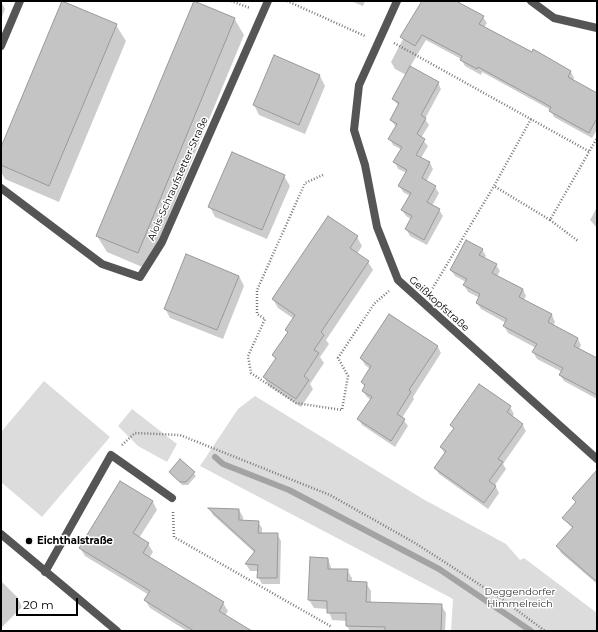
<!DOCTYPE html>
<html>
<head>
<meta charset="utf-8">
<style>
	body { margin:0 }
	#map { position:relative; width:598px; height:632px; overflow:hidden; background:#fff; font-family:Montserrat,sans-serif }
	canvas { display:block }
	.frame { position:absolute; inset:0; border:2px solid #000; pointer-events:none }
	.scale { position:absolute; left:16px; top:598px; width:62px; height:18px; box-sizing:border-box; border:2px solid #000; border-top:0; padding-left:5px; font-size:12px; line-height:14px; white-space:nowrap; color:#000; -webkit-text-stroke:3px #fff; paint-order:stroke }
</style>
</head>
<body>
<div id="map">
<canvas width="598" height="632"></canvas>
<div class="frame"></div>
<div class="scale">20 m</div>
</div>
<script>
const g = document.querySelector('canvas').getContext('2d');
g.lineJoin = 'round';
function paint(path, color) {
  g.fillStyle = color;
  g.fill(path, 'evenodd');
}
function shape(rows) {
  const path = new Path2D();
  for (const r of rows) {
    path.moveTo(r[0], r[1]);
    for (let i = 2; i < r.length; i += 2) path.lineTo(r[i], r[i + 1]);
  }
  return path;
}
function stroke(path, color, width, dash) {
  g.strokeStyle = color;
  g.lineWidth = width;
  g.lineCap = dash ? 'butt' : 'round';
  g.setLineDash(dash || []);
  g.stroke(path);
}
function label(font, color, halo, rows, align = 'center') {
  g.font = font + ' Montserrat,sans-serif';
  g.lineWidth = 3;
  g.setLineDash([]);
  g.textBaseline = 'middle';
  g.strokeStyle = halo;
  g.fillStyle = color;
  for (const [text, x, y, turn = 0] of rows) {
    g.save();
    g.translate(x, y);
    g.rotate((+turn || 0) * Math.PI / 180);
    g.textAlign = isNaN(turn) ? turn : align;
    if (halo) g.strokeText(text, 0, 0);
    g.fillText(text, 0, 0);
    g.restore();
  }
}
paint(shape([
	[44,381,110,437,42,517,1,482,1,432],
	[255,396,423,499,506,544,520,560,524,558,597,613,597,631,451,631,453,599,200,466,238,409],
	[132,409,177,444,167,462,138,446,118,426]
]), '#dcdcdc');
paint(shape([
	[1,1,5,9,1,19],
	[351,1,365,1,363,6],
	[423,1,454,1,483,17,487,23,484,27,571,72,574,78,573,81,597,94,597,130,592,138,554,117,551,110,482,72,481,75,465,66,461,59,426,40,410,67,438,83,441,89,425,119,429,125,421,138,428,146,421,158,430,163,433,169,426,182,435,187,439,193,432,206,439,210,443,216,427,245,410,236,406,229,412,220,406,216,402,210,410,196,403,192,400,186,407,173,398,169,395,162,402,150,393,145,390,139,396,127,391,120,399,106,393,99,406,75,395,69,391,62],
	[234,18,244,35,147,269,107,252,97,236],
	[116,25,126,41,59,202,5,179,1,172,1,149],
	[274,57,320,76,325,86,305,134,259,115,254,105],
	[284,176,290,186,267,239,215,217,210,207],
	[597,207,597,228,590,220],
	[328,217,357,237,362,246,357,254,368,262,373,270,326,340,329,344,320,357,324,363,310,384,313,389,301,407,269,386,264,377,276,360,273,355,288,334,286,330,294,319,278,308,273,299],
	[482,249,486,256,484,259,496,265,500,271,497,276,523,289,526,296,524,300,552,315,555,322,553,326,578,339,581,345,579,349,597,359,597,399,564,381,560,375,562,372,537,359,533,352,536,348,508,333,504,326,506,323,481,309,477,303,480,298,468,292,464,285,466,282,455,276,451,270],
	[239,276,244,286,223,339,170,318,165,308],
	[438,347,441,353,413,397,414,399,402,418,408,426,395,447,362,425,359,419,371,400,367,397,363,391,365,387,362,382,370,369,365,365,361,358],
	[510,407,514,414,512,417,522,424,526,431,503,464,506,469,495,485,499,493,488,509,439,474,435,468,445,454,441,447,454,429,451,425],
	[181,460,196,476,188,485,182,485,170,472],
	[121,482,153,502,157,510,139,538,148,544,153,552,149,558,223,603,228,611,225,616,250,631,187,631,150,608,145,600,149,595,85,556,80,548],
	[597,486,597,582,596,583,561,553,557,546,573,529,564,518,576,503,573,498],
	[210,509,239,510,243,517,243,521,258,522,262,528,262,534,277,534,281,541,280,584,262,584,258,577,258,571,250,571,246,564,255,553,213,515],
	[311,558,328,559,332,570,347,570,352,578,352,582,366,583,371,591,371,603,441,605,446,613,445,631,350,631,347,626,347,621,332,620,328,609,314,608,309,600],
	[1,581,17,597,22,607,1,628]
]), '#0003');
stroke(shape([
	[215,457,223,464,289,490,439,569,531,631]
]), '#a3a3a3', 6);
const building = shape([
	[62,1,117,24,49,186,1,165,1,147,62,1],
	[194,1,235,18,138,253,96,236,194,1],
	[422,1,456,1,484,16,479,24,532,52,533,49,571,71,568,77,597,93,597,118,589,133,549,111,551,107,478,67,477,69,460,60,462,56,422,35,415,46,400,37,422,1],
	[274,55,320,75,299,125,253,105,274,55],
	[410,66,439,82,421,115,426,118,417,134,425,139,416,155,430,162,422,178,436,186,427,202,440,209,424,240,405,229,412,216,401,210,411,193,398,186,407,170,393,162,402,147,388,139,397,124,390,120,399,103,392,99,410,66],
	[232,152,285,175,262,230,208,207,232,152],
	[328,216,358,236,350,248,369,261,321,332,324,335,314,350,319,353,304,376,309,380,296,399,263,377,276,358,272,355,288,332,285,330,295,315,272,299,328,216],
	[466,240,483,249,479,255,497,264,492,273,523,289,519,297,552,314,548,322,578,338,574,346,597,358,597,395,559,375,563,368,532,352,537,344,503,326,507,319,476,303,480,294,463,285,467,279,450,270,466,240],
	[186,254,239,276,217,330,164,309,186,254],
	[389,314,438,346,409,390,411,392,397,414,405,419,391,441,357,419,372,397,362,391,365,385,361,382,371,366,360,358,389,314],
	[479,384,511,406,507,412,523,424,498,459,503,462,489,481,496,486,484,503,434,468,446,451,440,447,454,428,450,425,479,384],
	[180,459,195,472,186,482,180,482,169,472,180,459],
	[597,470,597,582,556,546,573,527,562,518,576,502,572,498,597,470],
	[120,481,153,501,133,533,149,543,143,553,224,602,219,611,252,631,194,631,144,600,150,591,79,548,120,481],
	[208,508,239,509,239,520,259,521,258,533,278,533,277,578,257,578,258,565,245,564,255,551,208,508],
	[310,557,328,558,328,569,348,569,347,581,367,582,366,602,442,604,441,631,385,631,385,627,346,626,346,613,327,613,327,601,308,600,310,557]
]);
paint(building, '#c4c4c4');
stroke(building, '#999', 1);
stroke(shape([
	[231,1,250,8],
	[287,1,365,36],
	[394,43,590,152],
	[531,119,494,186,550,220,597,138],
	[323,175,305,183,257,290,257,314,265,319,248,356,251,373,296,403,342,410,348,376,338,358,374,304,389,291],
	[550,220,578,241],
	[431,291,494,186],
	[122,445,135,433,180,435,330,495,415,543,502,599,545,631],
	[173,512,174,537,332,627]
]), '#777', 2.5, [1, 2]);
stroke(shape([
	[1,46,20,1]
]), '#555', 8);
stroke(shape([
	[397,1,359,85,354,130,365,165,377,227,398,280,597,459],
	[531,1,554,18,597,28],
	[1,188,102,264,140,277,162,242,268,1],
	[1,534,117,631],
	[45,572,111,455,172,498]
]), '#555', 8);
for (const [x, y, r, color] of [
	[29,541,4,"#000"]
]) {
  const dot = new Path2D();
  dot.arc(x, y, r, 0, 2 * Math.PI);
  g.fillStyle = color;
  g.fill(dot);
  stroke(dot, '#fff', 1.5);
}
label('10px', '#000', '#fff', [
	["Alois-Schraufstetter-Straße",178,179,-66],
	["Geißkopfstraße",439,304,42]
]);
label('bold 10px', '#000', '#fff', [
	["Eichthalstraße",37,541]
], 'left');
label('10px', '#333', '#fff', [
	["Deggendorfer",520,592],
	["Himmelreich",520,604]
]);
</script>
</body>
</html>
